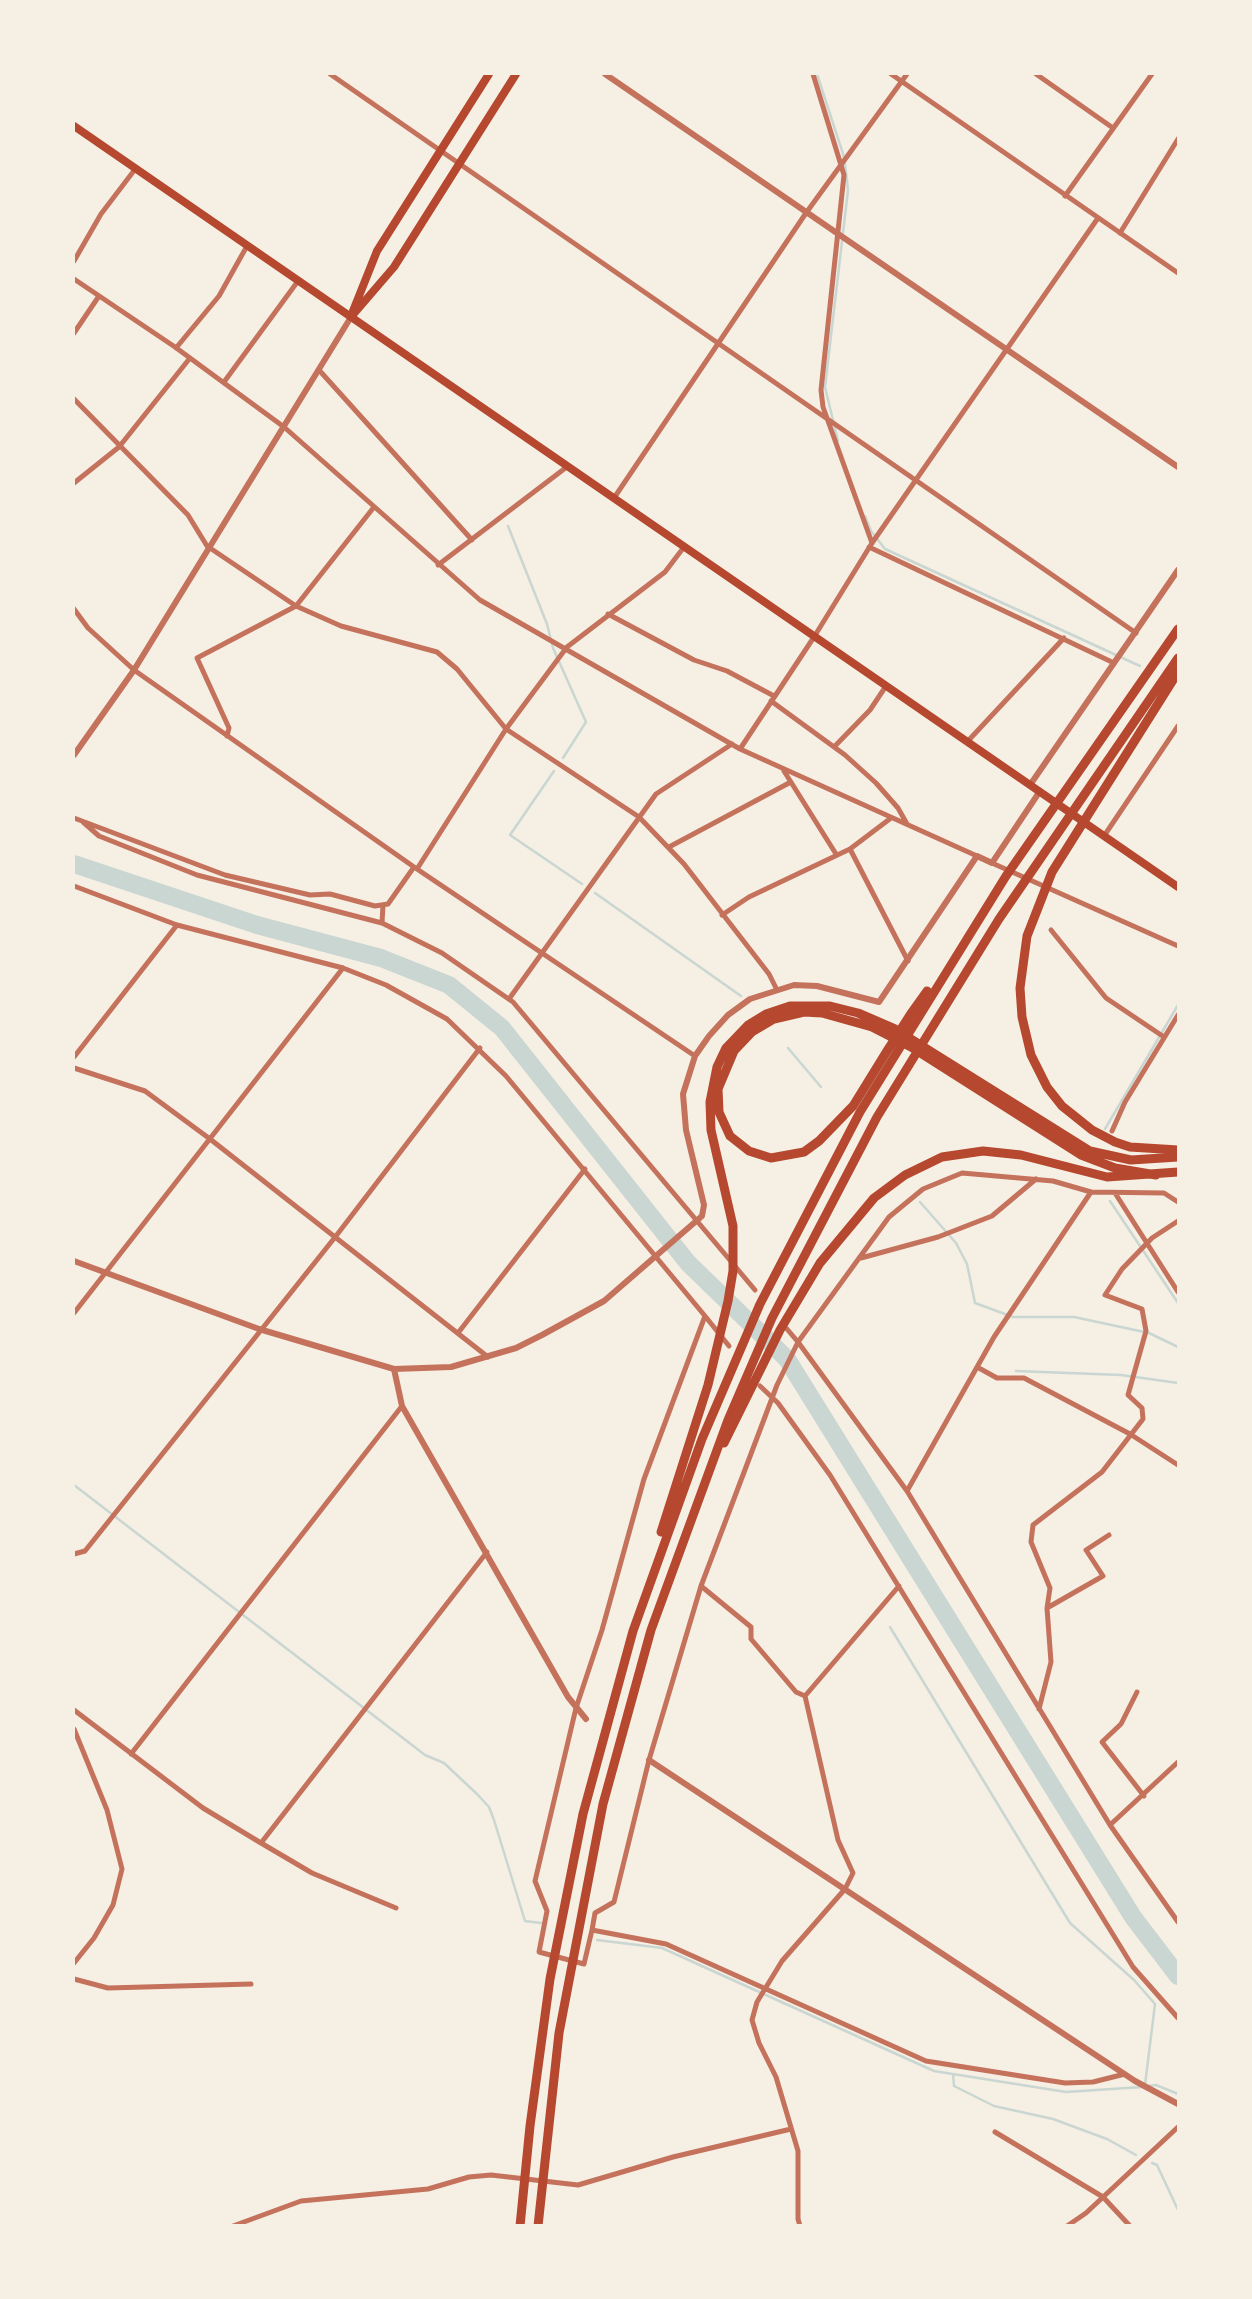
<!DOCTYPE html>
<html>
<head>
<meta charset="utf-8">
<style>
	body { margin:0 }
	#map { position:relative; width:1252px; height:2299px; overflow:hidden; background:#f6efe4; font-family:"Space Grotesk",sans-serif }
	canvas { display:block }
	.frame { position:absolute; inset:0; border:75px solid #f6efe4; pointer-events:none }
</style>
</head>
<body>
<div id="map">
<canvas width="1252" height="2299"></canvas>
<div class="frame"></div>
</div>
<script>
const g = document.querySelector('canvas').getContext('2d');
g.lineJoin = 'round';
function shape(rows) {
  const path = new Path2D();
  for (const r of rows) {
    path.moveTo(r[0], r[1]);
    for (let i = 2; i < r.length; i += 2) path.lineTo(r[i], r[i + 1]);
  }
  return path;
}
function stroke(path, color, width, dash) {
  g.strokeStyle = color;
  g.lineWidth = width;
  g.lineCap = dash ? 'butt' : 'round';
  g.setLineDash(dash || []);
  g.stroke(path);
}
stroke(shape([
	[817,74,844,157],
	[838,441,825,387,848,190,845,164],
	[865,516,871,531,885,549,1140,666],
	[508,526,547,624,553,648,586,722,563,758],
	[554,771,510,835,582,884],
	[595,893,741,996],
	[788,1048,821,1087],
	[1105,1129,1178,1005],
	[1110,1201,1178,1303],
	[920,1202,956,1243,967,1264,975,1303,1013,1317,1074,1317,1149,1333,1178,1347],
	[1016,1371,1121,1375,1178,1383],
	[74,1485,425,1755,444,1763,477,1794,489,1807,494,1820,525,1921,541,1923],
	[890,1627,1070,1923,1134,1980,1155,2004,1145,2085],
	[597,1940,662,1948,934,2071,1066,2092,1142,2087],
	[953,2074,954,2086,994,2106,1053,2119,1107,2139,1136,2155],
	[1148,2086,1156,2085,1178,2094],
	[1152,2163,1157,2165,1178,2210]
]), '#c9d6d2', 2.5);
stroke(shape([
	[74,864,257,925,381,958,449,985,502,1028,688,1263,787,1359,1133,1917,1178,1976]
]), '#c9d6d2', 18);
stroke(shape([
	[330,74,1136,633],
	[813,74,844,175,821,390,823,407,872,543],
	[891,74,1178,273],
	[1036,74,1113,128],
	[1065,196,1152,74],
	[1120,233,1178,139],
	[74,261,101,214,136,168],
	[74,279,175,347,284,427,480,600,740,749,977,856],
	[74,333,99,296],
	[176,348,219,296,247,246],
	[319,370,472,540],
	[224,382,298,281],
	[74,399,188,515,207,546,296,606,341,626,437,652,457,669,506,729,639,817,684,864,769,974,777,990],
	[74,483,119,447,190,358],
	[614,498,806,213,907,74],
	[869,547,1114,663],
	[438,565,568,466],
	[74,609,88,628,134,670,414,867,695,1056],
	[608,614,694,660,727,671,774,696],
	[771,701,845,755,876,783,898,808,907,824],
	[227,736,229,728,197,658,296,606,374,507],
	[967,742,1064,638],
	[834,747,870,710,886,686],
	[740,749,814,637,872,543,1098,218],
	[784,771,836,854],
	[74,818,225,875,310,895,330,894,375,906,388,904,414,867],
	[83,822,99,836,197,875,382,923,442,953,513,1002,755,1290],
	[1104,836,1178,726],
	[669,847,789,783],
	[850,849,908,961],
	[992,863,1178,946],
	[417,869,506,729,567,647,665,572,684,547],
	[74,886,177,925,343,968,386,985,447,1019,506,1076,705,1316,644,1479,602,1630,576,1708,535,1881,547,1911,539,1952,584,1964,592,1930],
	[722,915,749,897,850,849,891,818],
	[382,923,383,905],
	[1051,930,1106,998,1164,1037],
	[509,999,656,794,732,744],
	[74,1057,177,925],
	[74,1068,145,1091,210,1139,488,1357],
	[1112,1131,1125,1102,1178,1015],
	[1115,1193,1178,1292],
	[861,1258,938,1237,992,1216,1036,1179],
	[74,1313,343,968],
	[705,1316,729,1346],
	[787,1329,798,1342,889,1217,923,1189,962,1173,1053,1181,1091,1192,1164,1193,1178,1202],
	[458,1333,585,1169],
	[977,1367,997,1378,1024,1378,1130,1434,1178,1465],
	[760,1386,778,1403,830,1475,1133,1967,1178,2018],
	[907,1491,994,1337,1091,1192],
	[74,1554,85,1551,336,1236,480,1048],
	[701,1586,751,1627,751,1639,796,1692,805,1696,838,1840,853,1873,845,1889,782,1961,757,2002,752,2020,759,2043,776,2077,798,2151,798,2219,800,2226],
	[1047,1608,1050,1588,1031,1542,1033,1525,1102,1472,1143,1419,1142,1408,1128,1395,1146,1331,1142,1309,1105,1295,1122,1269,1152,1238,1178,1221],
	[1137,1692,1121,1724,1102,1742,1144,1796],
	[805,1696,899,1586],
	[1039,1709,1051,1662,1047,1608,1103,1576,1086,1550,1109,1535],
	[74,1710,203,1808,261,1843,312,1873,396,1908],
	[74,1729,107,1810,122,1869,113,1905,94,1938,74,1963],
	[131,1754,402,1406],
	[1110,1825,1178,1762],
	[261,1843,487,1552],
	[74,1979,108,1988,251,1984],
	[1125,2074,1093,2082,1065,2083,926,2061,666,1944,592,1930,595,1913,614,1902,649,1760,701,1586,777,1385,798,1342,907,1491,1110,1825,1178,1922],
	[995,2132,1103,2197,1130,2226],
	[233,2226,301,2201,428,2189,469,2177,491,2175,578,2185,673,2157,791,2129],
	[1067,2226,1086,2213,1178,2127]
]), '#c5725c', 5);
stroke(shape([
	[605,74,1178,467],
	[74,755,134,670,351,317],
	[1030,785,1178,570],
	[74,1261,259,1329,394,1369,451,1367,516,1348,542,1335,604,1301,702,1216,704,1205,686,1130,683,1094,695,1056,709,1036,728,1015,750,999,794,985,817,986,879,1002,977,856,992,863,1040,791],
	[394,1369,402,1406,568,1697,586,1719],
	[649,1760,1135,2081,1178,2104]
]), '#c5725c', 6);
stroke(shape([
	[74,126,1178,887],
	[353,311,377,251,489,74],
	[351,317,394,267,516,74]
]), '#b5482f', 8);
stroke(shape([
	[1178,672,1052,872,1027,936,1020,988,1022,1017,1031,1055,1047,1087,1062,1106,1092,1130,1115,1142,1130,1147,1178,1150],
	[927,991,912,1012,887,1051,853,1106,819,1141,804,1152,771,1158,749,1151,730,1136,719,1112,718,1089,734,1051,752,1032,774,1019,804,1012,822,1013,872,1027,911,1047,1081,1155,1115,1168,1156,1175],
	[724,1443,780,1330,820,1263,874,1198,905,1175,942,1157,983,1151,1021,1155,1107,1177,1178,1172],
	[661,1532,708,1385,728,1301,733,1271,733,1226,711,1130,710,1102,717,1067,726,1048,748,1025,766,1014,790,1006,830,1006,858,1013,895,1029,1090,1151,1131,1160,1178,1157],
	[520,2226,530,2126,550,1979,583,1814,633,1631,702,1439,760,1304,860,1112,1006,876,1178,629],
	[538,2226,559,2033,603,1804,651,1630,728,1420,772,1318,877,1117,999,919,1178,658]
]), '#b5482f', 9);
</script>
</body>
</html>
